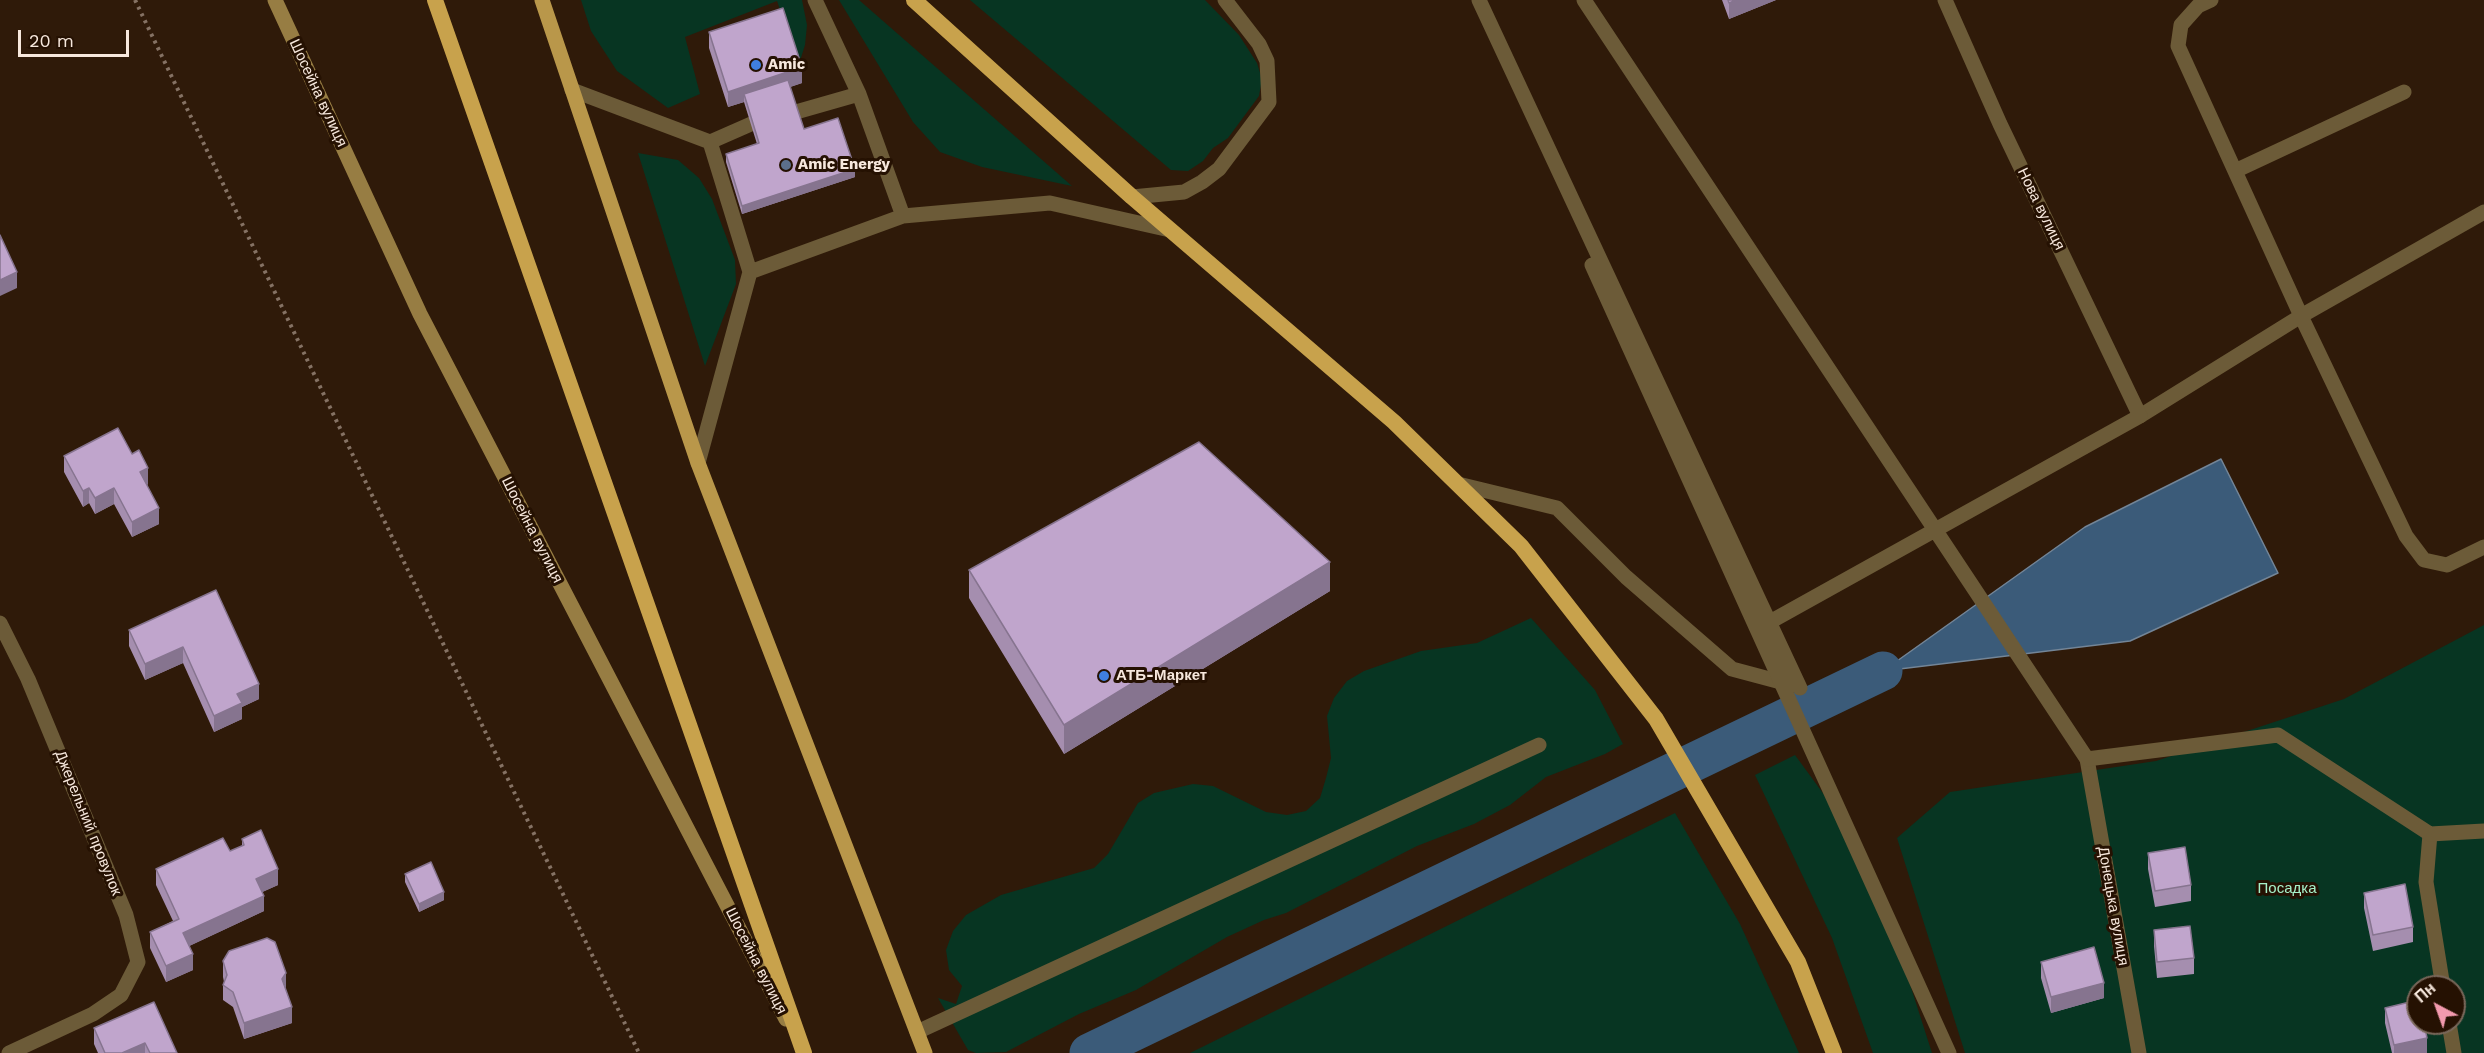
<!DOCTYPE html>
<html>
<head>
<meta charset="utf-8">
<style>
	body { margin:0 }
	#map { position:relative; width:2484px; height:1053px; overflow:hidden; background:#2f1a09; font-family:"Work Sans",sans-serif }
	canvas { display:block }
	.north { position:absolute; left:2406px; top:975px; width:60px; height:60px; box-sizing:border-box; background:#251102; border:2px solid #79675a; border-radius:50%; rotate:319deg; font-size:16px; font-weight:700; line-height:24px; text-align:center; color:#f7e8dd }
	.north::after { content:''; display:block; margin:auto; width:21px; height:27px; background:#f29aae; clip-path:polygon(50% 0,100% 100%,50% 72%,0 100%) }
	.scale { position:absolute; left:18px; top:30px; width:111px; height:27px; box-sizing:border-box; border:3px solid #f7e8dd; border-top:0; padding-left:8px; font-size:18px; line-height:21px; white-space:nowrap; color:#f7e8dd; -webkit-text-stroke:4px #251102; paint-order:stroke }
</style>
</head>
<body>
<div id="map">
<canvas width="2484" height="1053"></canvas>
<div class="north">Пн</div>
<div class="scale">20 m</div>
</div>
<script>
const g = document.querySelector('canvas').getContext('2d');
g.lineJoin = 'round';
function paint(path, color) {
  g.fillStyle = color;
  g.fill(path, 'evenodd');
}
function shape(rows) {
  const path = new Path2D();
  for (const r of rows) {
    path.moveTo(r[0], r[1]);
    for (let i = 2; i < r.length; i += 2) path.lineTo(r[i], r[i + 1]);
  }
  return path;
}
function stroke(path, color, width, dash) {
  g.strokeStyle = color;
  g.lineWidth = width;
  g.lineCap = dash ? 'butt' : 'round';
  g.setLineDash(dash || []);
  g.stroke(path);
}
function label(font, color, halo, rows, align = 'center') {
  g.font = font + ' "Work Sans",sans-serif';
  g.lineWidth = 6;
  g.setLineDash([]);
  g.textBaseline = 'middle';
  g.strokeStyle = halo;
  g.fillStyle = color;
  for (const [text, x, y, turn = 0] of rows) {
    g.save();
    g.translate(x, y);
    g.rotate((+turn || 0) * Math.PI / 180);
    g.textAlign = isNaN(turn) ? turn : align;
    if (halo) g.strokeText(text, 0, 0);
    g.fillText(text, 0, 0);
    g.restore();
  }
}
paint(shape([
	[581,0,802,0,807,25,805,45,799,64,777,1,685,37,700,94,668,108,617,71,591,31],
	[839,0,859,0,1072,186,982,167,940,152,913,122],
	[970,0,1205,0,1239,35,1257,63,1262,79,1259,96,1228,138,1213,148,1203,161,1188,171,1171,170],
	[638,153,678,160,699,178,712,199,735,260,736,284,705,366],
	[1531,618,1595,690,1623,744,1605,754,1546,777,1510,805,1474,824,1417,846,1286,913,1264,920,1227,937,1136,990,1079,1014,1006,1052,976,1053,968,1050,938,998,956,1004,962,986,949,970,946,950,953,931,966,915,1001,895,1094,868,1108,854,1138,803,1154,793,1193,784,1213,786,1266,812,1287,815,1306,811,1320,798,1326,778,1331,758,1327,716,1334,698,1347,681,1364,671,1421,651,1477,643],
	[2484,625,2484,1053,1965,1053,1897,838,1950,792,2156,761,2344,699],
	[2418,987,2454,987,2454,1023,2418,1023],
	[1795,755,1847,826,1890,922,1932,1053,1873,1053,1832,938,1755,775],
	[1675,813,1740,924,1799,1053,1190,1053]
]), '#073522');
const water = shape([
	[2221,459,2278,573,2130,641,1883,671,2085,527,2221,459]
]);
paint(water, '#3b5b79');
stroke(water, '#738597', 1.5);
stroke(shape([
	[1089,1053,1883,671]
]), '#3b5b79', 39);
stroke(shape([
	[135,0,639,1053]
]), '#857264', 4, [3, 4.5]);
stroke(shape([
	[815,0,859,94,903,216,1050,203,1170,230],
	[2211,0,2198,6,2181,25,2178,46,2301,316,2406,536,2424,560,2447,565,2484,547],
	[572,90,710,142,750,272,698,463],
	[796,112,859,94],
	[710,142,751,124],
	[2235,171,2404,92],
	[750,272,903,216],
	[2140,416,2301,316,2484,212],
	[1458,484,1557,508,1626,577,1732,669,1792,685],
	[2087,759,2139,1053],
	[2430,834,2426,882,2443,987],
	[2449,1023,2454,1053],
	[917,1032,1539,745]
]), '#6c5b38', 15);
stroke(shape([
	[1479,0,1800,688,1768,623,2140,416,2000,124,1945,0],
	[1584,0,2087,759,2278,735,2430,834,2484,831],
	[1132,197,1184,192,1202,182,1219,169,1269,102,1267,61,1259,44,1225,0],
	[1592,265,1949,1053],
	[0,623,28,679,126,915,138,962,121,995,93,1014,9,1053]
]), '#6c5b38', 15);
stroke(shape([
	[275,0,420,314,786,1019]
]), '#977d43', 15);
stroke(shape([
	[542,0,698,463,925,1053]
]), '#b9974a', 15);
stroke(shape([
	[435,0,804,1053],
	[914,0,1132,197,1394,422,1521,546,1656,719,1798,962,1834,1053]
]), '#c8a24c', 16);
paint(shape([
	[1722,0,1776,0,1729,19],
	[709,32,802,83,790,87,804,129,855,177,742,214,726,162,726,154,757,144,744,102,728,107,709,48],
	[64,456,148,484,147,485,159,524,132,537,114,504,95,514,89,503,83,507,64,472],
	[969,570,1330,591,1064,754,969,598],
	[216,590,259,699,242,707,242,719,214,732,183,663,145,680,129,646,129,630],
	[242,839,278,885,262,892,264,911,189,946,193,970,166,982,150,948,150,932,173,921,156,885,156,869,230,851,242,846],
	[2148,853,2191,885,2191,901,2155,907,2148,869],
	[405,874,444,900,419,912,405,882],
	[2364,893,2413,927,2413,942,2373,951,2364,908],
	[2154,930,2194,958,2194,974,2157,978,2154,946],
	[223,961,285,989,292,1023,244,1039,233,1007,223,1000,223,985,224,982,223,977],
	[2041,962,2104,998,2051,1013,2041,978],
	[2385,1008,2427,1053,2392,1053,2385,1023],
	[94,1028,177,1053,98,1053,94,1044]
]), '#a58eaf');
paint(shape([
	[1736,0,1776,0,1729,19,1729,3],
	[802,67,802,83,746,102,744,94,744,102,728,107,728,92],
	[855,169,855,177,742,214,742,206],
	[17,272,17,288,0,296,0,280],
	[148,468,148,484,140,488,140,472],
	[89,488,89,503,83,507,83,491],
	[114,488,114,504,95,514,95,498],
	[159,508,159,524,132,537,132,522],
	[1330,562,1330,591,1064,754,1064,725],
	[183,647,183,663,145,680,145,664],
	[259,684,259,699,242,707,242,719,214,732,214,716,237,694],
	[278,869,278,885,256,895,256,879],
	[444,892,444,900,419,912,419,904],
	[264,896,264,911,183,949,183,933],
	[193,954,193,970,166,982,166,966],
	[286,973,286,989,282,979],
	[2104,983,2104,998,2051,1013,2051,997],
	[292,1007,292,1023,244,1039,244,1023],
	[2427,1038,2427,1053,2394,1053,2394,1045],
	[145,1043,145,1053,122,1053]
]), '#86748f');
const building = shape([
	[1728,0,1736,0,1729,3,1728,0],
	[783,8,802,67,728,92,709,32,783,8],
	[788,80,804,129,838,118,855,169,742,206,726,154,759,143,744,94,788,80],
	[0,235,17,272,0,280,0,235],
	[118,428,132,454,139,450,148,468,140,472,159,508,132,522,114,488,95,498,89,488,83,491,64,456,118,428],
	[1199,442,1330,562,1064,725,969,570,1199,442],
	[216,590,259,684,237,694,242,703,214,716,183,647,145,664,129,630,216,590],
	[261,830,278,869,256,879,264,896,183,933,193,954,166,966,150,932,179,919,156,869,223,838,230,851,244,845,242,839,261,830],
	[2185,847,2191,885,2155,891,2148,853,2185,847],
	[431,862,444,892,419,904,405,874,431,862],
	[2405,884,2413,927,2373,935,2364,893,2405,884],
	[2190,926,2194,958,2157,962,2154,930,2190,926],
	[267,938,275,942,286,973,282,979,292,1007,244,1023,233,992,223,985,227,975,223,961,229,951,267,938],
	[2094,947,2104,983,2051,997,2041,962,2094,947],
	[2418,1000,2418,1023,2424,1023,2427,1038,2394,1045,2385,1008,2418,1000],
	[154,1002,177,1053,150,1053,145,1043,122,1053,105,1053,94,1028,154,1002]
]);
paint(building, '#c0a5cc');
stroke(building, '#86748f', 1.5);
for (const [x, y, r, color] of [
	[756,65,6,"#3f7fe0"],
	[786,165,6,"#5c6f8a"],
	[1104,676,6,"#3f7fe0"]
]) {
  const dot = new Path2D();
  dot.arc(x, y, r, 0, 2 * Math.PI);
  g.fillStyle = color;
  g.fill(dot);
  stroke(dot, '#251102', 2);
}
label('bold 15px', '#f7e8dd', '#251102', [
	["Amic",768,65],
	["Amic Energy",798,165],
	["АТБ-Маркет",1116,676]
], 'left');
label('15px', '#f7e8dd', '#251102', [
	["Шосейна вулиця",318,93,65],
	["Нова вулиця",2041,209,64],
	["Шосейна вулиця",532,530,63],
	["Джерельний провулок",88,823,68],
	["Донецька вулиця",2113,906,80],
	["Шосейна вулиця",756,961,63]
]);
label('15px', '#a6f1c9', '#251102', [
	["Посадка",2287,889]
]);
</script>
</body>
</html>
